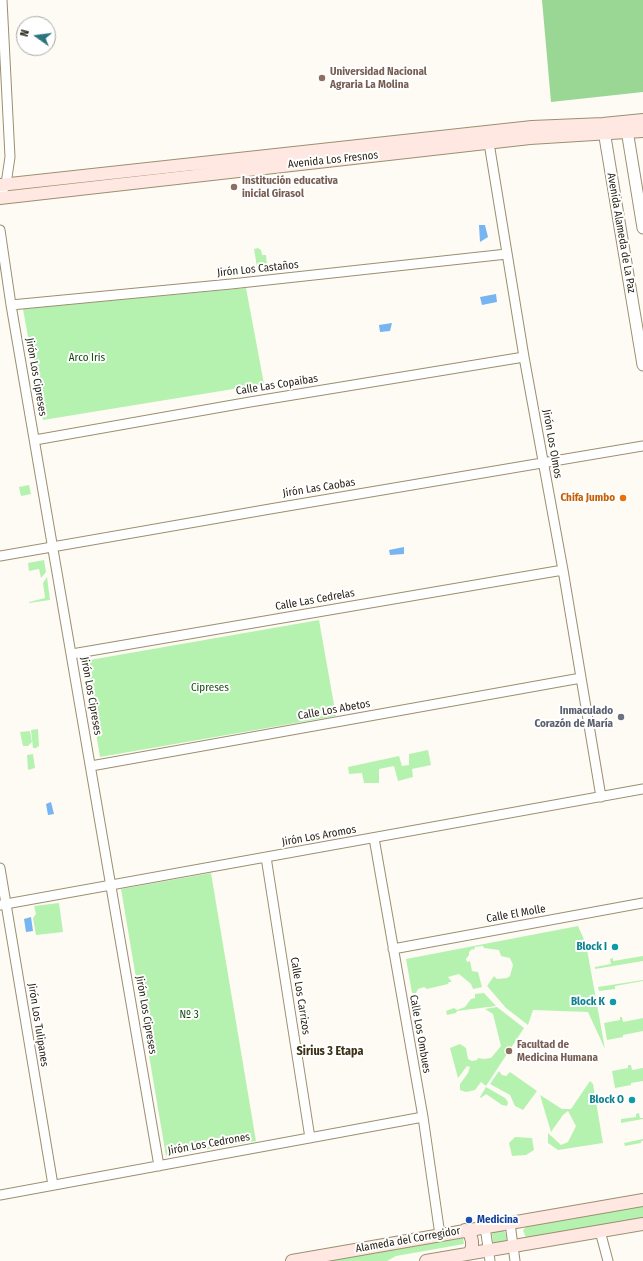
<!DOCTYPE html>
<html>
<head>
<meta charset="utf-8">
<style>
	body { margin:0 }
	#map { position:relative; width:643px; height:1261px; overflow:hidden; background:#fefbf5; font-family:"Fira Sans Condensed",sans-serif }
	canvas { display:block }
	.north { position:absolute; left:16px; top:16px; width:40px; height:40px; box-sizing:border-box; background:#fff; border:1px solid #aaa7a3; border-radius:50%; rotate:284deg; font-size:11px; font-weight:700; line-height:16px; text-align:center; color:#2a2418 }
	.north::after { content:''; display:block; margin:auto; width:14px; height:18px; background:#2c737e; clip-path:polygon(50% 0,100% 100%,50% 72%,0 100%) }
</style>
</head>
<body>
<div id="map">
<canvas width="643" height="1261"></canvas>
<div class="north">N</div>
</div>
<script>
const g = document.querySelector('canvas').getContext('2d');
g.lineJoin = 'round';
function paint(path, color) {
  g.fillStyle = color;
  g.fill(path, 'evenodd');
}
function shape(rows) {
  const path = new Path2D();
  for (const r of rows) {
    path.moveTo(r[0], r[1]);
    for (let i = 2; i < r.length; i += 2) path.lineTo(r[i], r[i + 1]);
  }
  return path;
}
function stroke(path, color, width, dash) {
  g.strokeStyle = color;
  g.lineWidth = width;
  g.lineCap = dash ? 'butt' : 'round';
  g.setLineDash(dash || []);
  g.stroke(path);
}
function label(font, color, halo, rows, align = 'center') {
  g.font = font + ' "Fira Sans Condensed",sans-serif';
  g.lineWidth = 4;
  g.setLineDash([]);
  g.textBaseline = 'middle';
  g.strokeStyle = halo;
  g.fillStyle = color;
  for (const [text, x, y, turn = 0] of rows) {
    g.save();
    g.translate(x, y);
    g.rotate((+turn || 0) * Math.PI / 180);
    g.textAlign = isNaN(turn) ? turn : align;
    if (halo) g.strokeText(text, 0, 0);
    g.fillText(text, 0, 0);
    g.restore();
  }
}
paint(shape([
	[258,248,261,250,262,255,266,255,267,266,257,267,254,249],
	[246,288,264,384,43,420,23,309],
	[29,485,31,494,21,496,19,487],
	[44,560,46,572,41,578,39,569,29,571,28,563],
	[47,577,50,600,29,603,29,602,45,598,43,583],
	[319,620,336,716,100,757,84,661],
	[38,729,39,746,36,748,33,748,31,730],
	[30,731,32,742,28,746,23,746,20,732],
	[428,750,431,765,412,769,413,777,398,781,394,766,379,769,379,783,364,783,362,773,349,774,348,767,399,756,402,766,409,765,409,754],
	[33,754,35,768,28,770,27,755],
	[211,873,256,1141,166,1156,121,889],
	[59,903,63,932,36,935,33,918,36,914,34,906],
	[578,926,586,944,605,1049,588,1012,533,1010,528,1025,506,1008,487,986,494,976,497,979,507,978,510,976,513,965,510,958,501,956,499,950,484,948,483,946,475,947,474,950,472,949,469,952,469,955,466,959,467,962,470,961,472,971,478,972,482,987,473,989,471,984,459,974,448,977,452,982,449,982,448,984,427,989,424,987,418,989,416,993,412,993,406,959],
	[643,956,643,961,595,969,595,967,611,964,610,959,613,958,613,961],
	[643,980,643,981,615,986,615,989,599,991,598,987],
	[484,993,496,1006,457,1011,456,1013,447,1015,446,1011,454,1008,457,1010,465,1007,471,999,475,998,475,994],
	[497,1007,524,1028,486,1086,481,1082,475,1090,466,1092,460,1090,460,1084,468,1073,470,1067,467,1066,458,1078,450,1048,460,1044,466,1048,468,1059,472,1061,477,1060,478,1058,483,1059,491,1058,501,1046,493,1014,485,1009],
	[620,1017,622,1017,623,1022,643,1018,643,1031,623,1035,623,1037,607,1040,604,1023,620,1020],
	[628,1065,631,1065,632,1070,643,1068,643,1081,631,1083,631,1085,615,1088,612,1071,628,1068],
	[499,1071,502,1075,506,1076,510,1072,537,1091,523,1110,515,1106,510,1095,490,1084],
	[590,1081,593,1084,603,1143,558,1150,548,1143,548,1133,561,1145,568,1142,576,1126,568,1111,563,1115,551,1132,540,1095,562,1109,571,1109],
	[486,1087,505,1098,508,1102,507,1106,502,1105,486,1094,481,1098,480,1097],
	[639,1113,640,1118,643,1118,643,1119,621,1123,621,1119,636,1117,636,1114],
	[515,1137,532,1138,534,1150,526,1155,512,1156,509,1143],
	[643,1139,643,1141,641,1141,641,1143,625,1146,624,1143],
	[643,1206,643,1218,528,1238,525,1236,523,1230,526,1227],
	[503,1230,505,1232,507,1239,505,1242,495,1243,493,1242,492,1234,493,1232],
	[463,1238,464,1244,396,1256,387,1261,329,1261]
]), '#b5f2af');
paint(shape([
	[542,0,643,0,643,92,551,102]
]), '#9ad795');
paint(shape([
	[479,225,485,225,488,237,480,242],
	[496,294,497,302,482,305,480,297],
	[392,323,390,331,380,332,379,325],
	[404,547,404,554,390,555,389,550],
	[51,802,54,814,48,815,46,804],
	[31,917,33,931,26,932,24,919]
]), '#76b4f2');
const minor = shape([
	[2,0,10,157,6,184,3,190],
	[489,143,524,357,563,570,601,797],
	[0,230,11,305,159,1166],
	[11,305,231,284,507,254],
	[35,440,250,402,524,357],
	[0,556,270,509,643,446],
	[72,654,563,570],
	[91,766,581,678],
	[374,838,423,1117,440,1235],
	[266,857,310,1138],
	[0,868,53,1185],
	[0,905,643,789],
	[393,949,643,903],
	[0,1195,423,1117],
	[510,1223,515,1261],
	[485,1227,490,1261],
	[600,1231,608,1261]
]);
const tertiary = shape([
	[626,124,643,228],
	[603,125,643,365]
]);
const secondary = shape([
	[0,185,532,127,603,124,643,120],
	[0,198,530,138,643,131],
	[465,1230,470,1234,472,1241,472,1248,469,1253],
	[292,1261,643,1200],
	[426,1261,643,1224]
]);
stroke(minor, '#9c8f70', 11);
stroke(tertiary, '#9c8f70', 13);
stroke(secondary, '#9c8f70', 14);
stroke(minor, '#fff', 9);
stroke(tertiary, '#fff', 11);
stroke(secondary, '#fee8e1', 12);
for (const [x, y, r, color] of [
	[322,78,4,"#8d6e63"],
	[234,187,4,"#8d6e63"],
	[623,498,4,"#e8710a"],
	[621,717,4,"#6b7280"],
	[615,947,4,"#0f9aa8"],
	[613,1002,4,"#0f9aa8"],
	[509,1051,4,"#8d6e63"],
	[632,1100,4,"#0f9aa8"],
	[469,1220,4,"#1a4fb4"]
]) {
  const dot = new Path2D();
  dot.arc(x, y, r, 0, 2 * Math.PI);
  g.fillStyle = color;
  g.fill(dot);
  stroke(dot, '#fff', 1.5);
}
label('bold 11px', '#785e54', '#fff', [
	["Universidad Nacional",330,72],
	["Agraria La Molina",330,85],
	["Institución educativa",242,181],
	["inicial Girasol",242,194],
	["Facultad de",517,1045],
	["Medicina Humana",517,1058]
], 'left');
label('11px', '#2a2418', '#fff', [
	["Avenida Los Fresnos",333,160,-6],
	["Avenida Alameda de La Paz",621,233,80],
	["Jirón Los Castaños",258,269,-6],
	["Jirón Los Cipreses",36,377,80],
	["Calle Las Copaibas",277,385,-9],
	["Jirón Los Olmos",552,444,80],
	["Jirón Las Caobas",319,488,-9],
	["Calle Las Cedrelas",315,600,-10],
	["Jirón Los Cipreses",91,696,80],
	["Calle Los Abetos",334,710,-10],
	["Jirón Los Aromos",319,836,-10],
	["Calle El Molle",516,914,-10],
	["Calle Los Carrizos",300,996,81],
	["Jirón Los Cipreses",146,1015,80],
	["Jirón Los Tulipanes",38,1025,81],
	["Calle Los Ombues",420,1034,80],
	["Jirón Los Cedrones",209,1144,-10],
	["Alameda del Corregidor",408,1240,-10]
]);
label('11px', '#104d0d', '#fff', [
	["Arco Iris",87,358],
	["Cipreses",210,688],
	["Nº 3",189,1015]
]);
label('bold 11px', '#c56008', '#fff', [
	["Chifa Jumbo",615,498]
], 'right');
label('bold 11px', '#5b616d', '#fff', [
	["Inmaculado",613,711],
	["Corazón de María",613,724]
], 'right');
label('bold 11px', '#0d838f', '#fff', [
	["Block I",607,947],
	["Block K",605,1002],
	["Block O",624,1100]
], 'right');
label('bold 11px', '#164399', '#fff', [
	["Medicina",477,1220]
], 'left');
label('bold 12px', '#3c3014', '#fff', [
	["Sirius 3 Etapa",330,1052]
]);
</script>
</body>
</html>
